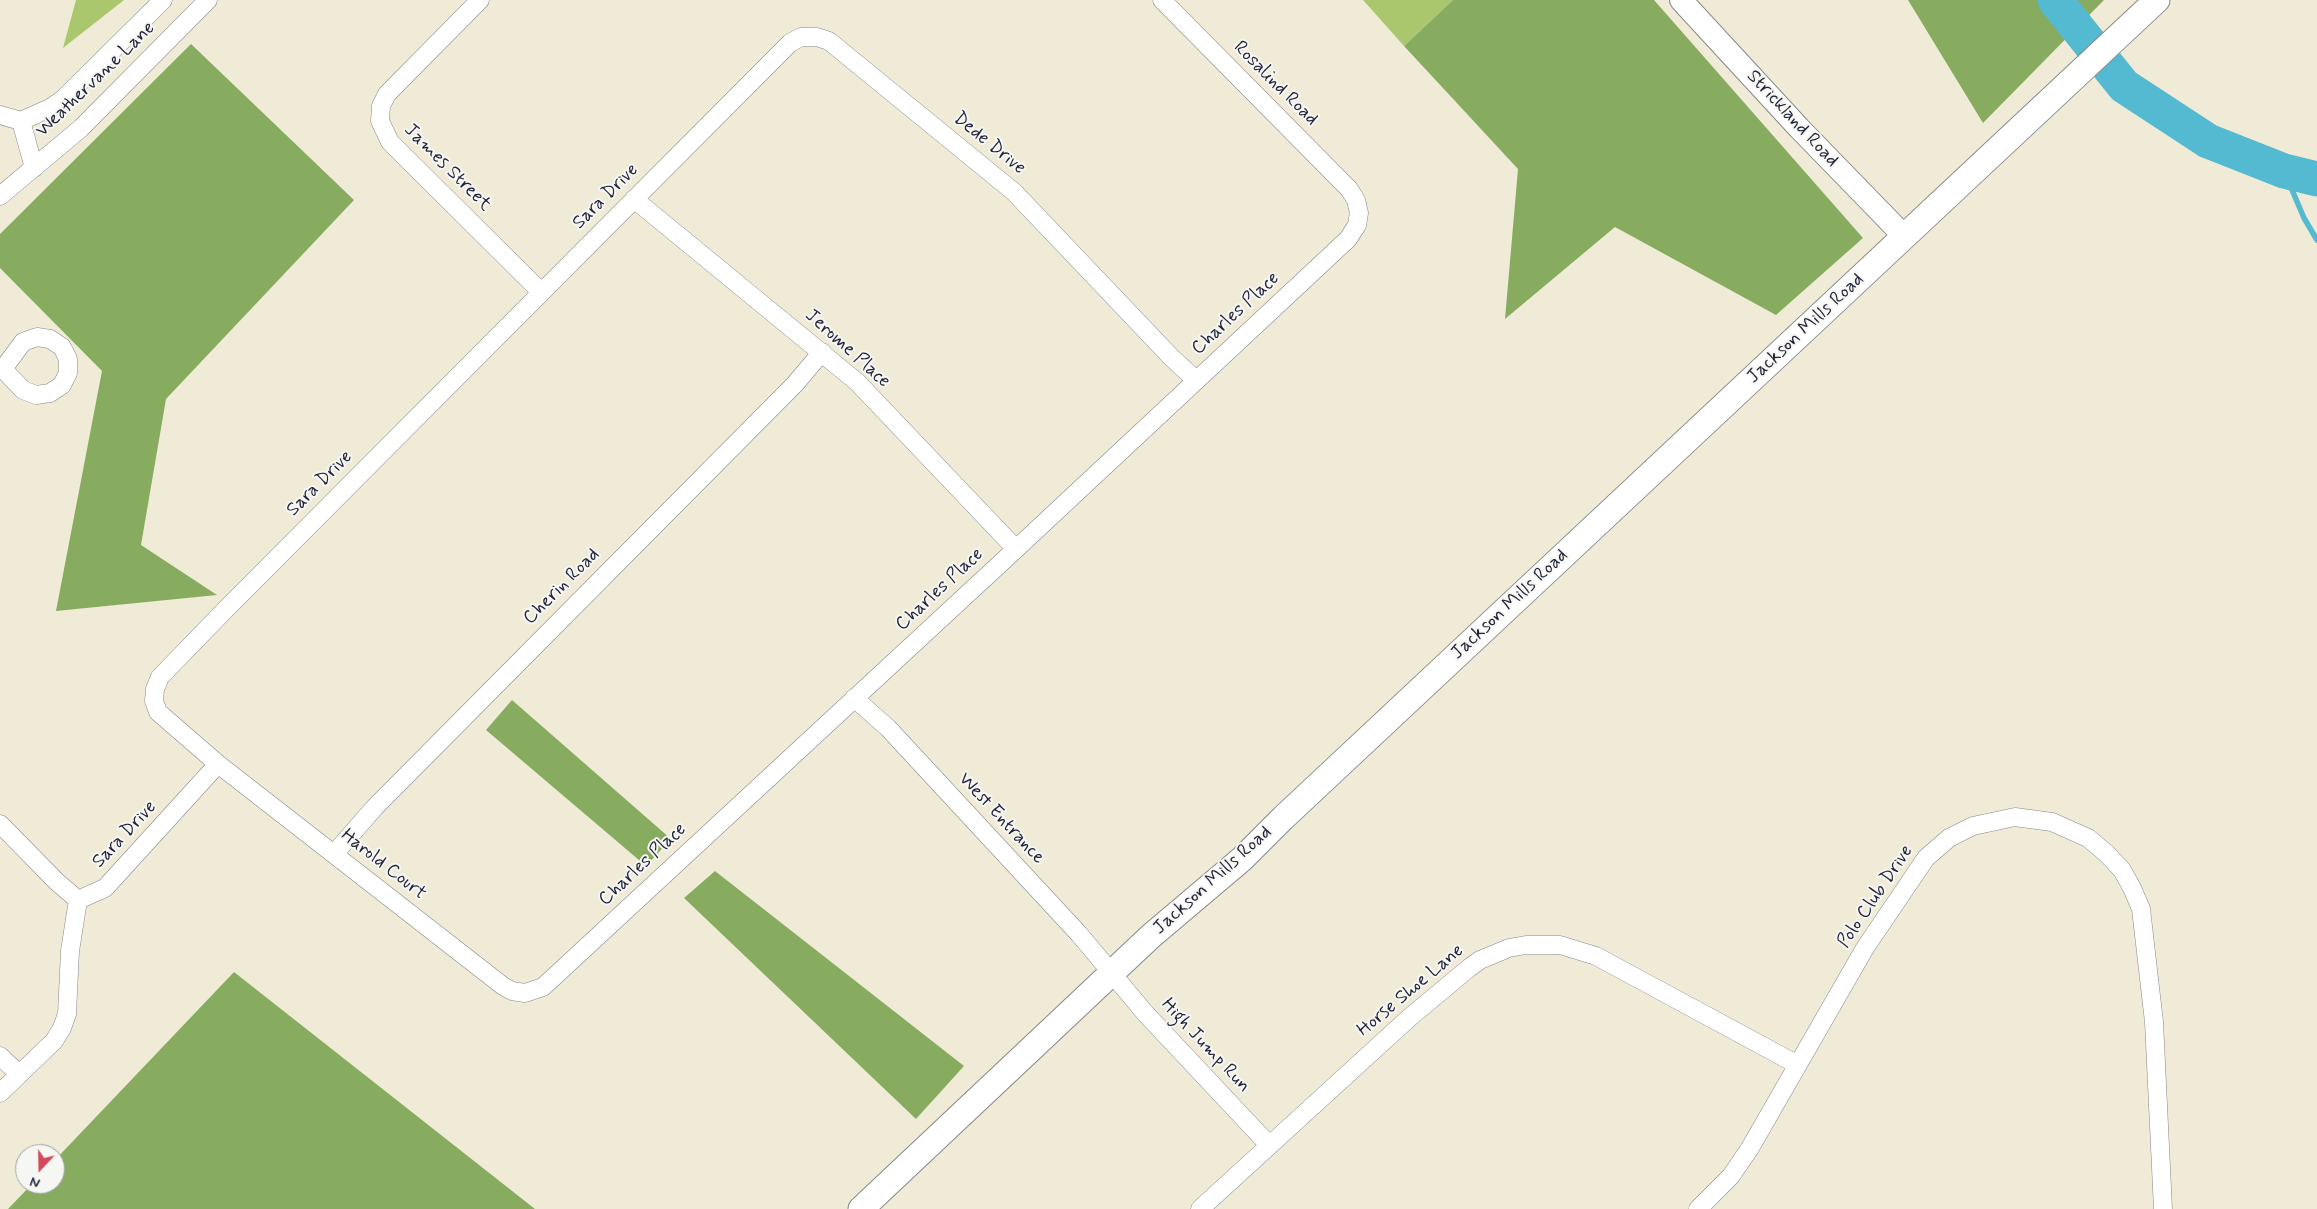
<!DOCTYPE html>
<html>
<head>
<meta charset="utf-8">
<style>
	body { margin:0 }
	#map { position:relative; width:2317px; height:1209px; overflow:hidden; background:#f0ebd7; font-family:Mynerve,sans-serif }
	canvas { display:block }
	.north { position:absolute; left:15px; top:1144px; width:50px; height:50px; box-sizing:border-box; background:#f6f6f2; border:1px solid #a1a1a9; border-radius:50%; rotate:201deg; font-size:14px; font-weight:700; line-height:20px; text-align:center; color:#22223b }
	.north::after { content:''; display:block; margin:auto; width:18px; height:22px; background:#d1495b; clip-path:polygon(50% 0,100% 100%,50% 72%,0 100%) }
</style>
</head>
<body>
<div id="map">
<canvas width="2317" height="1209"></canvas>
<div class="north">N</div>
</div>
<script>
const g = document.querySelector('canvas').getContext('2d');
g.lineJoin = 'round';
function paint(path, color) {
  g.fillStyle = color;
  g.fill(path, 'evenodd');
}
function shape(rows) {
  const path = new Path2D();
  for (const r of rows) {
    path.moveTo(r[0], r[1]);
    for (let i = 2; i < r.length; i += 2) path.lineTo(r[i], r[i + 1]);
  }
  return path;
}
function stroke(path, color, width, dash) {
  g.strokeStyle = color;
  g.lineWidth = width;
  g.lineCap = dash ? 'butt' : 'round';
  g.setLineDash(dash || []);
  g.stroke(path);
}
function label(font, color, halo, rows, align = 'center') {
  g.font = font + ' Mynerve,sans-serif';
  g.lineWidth = 4;
  g.setLineDash([]);
  g.textBaseline = 'middle';
  g.strokeStyle = halo;
  g.fillStyle = color;
  for (const [text, x, y, turn = 0] of rows) {
    g.save();
    g.translate(x, y);
    g.rotate((+turn || 0) * Math.PI / 180);
    g.textAlign = isNaN(turn) ? turn : align;
    if (halo) g.strokeText(text, 0, 0);
    g.fillText(text, 0, 0);
    g.restore();
  }
}
paint(shape([
	[76,0,124,0,63,48],
	[1363,0,1453,0,1404,46]
]), '#aac76d');
paint(shape([
	[1453,0,1654,0,1863,238,1776,315,1615,227,1505,319,1518,169,1404,46],
	[1908,0,2104,0,1983,123],
	[191,44,354,200,166,399,141,545,217,595,56,611,102,371,0,268,0,234],
	[512,700,671,839,646,866,486,730],
	[715,871,964,1066,916,1119,684,898],
	[234,972,535,1209,8,1209,32,1184,55,1184,55,1160]
]), '#87ac60');
stroke(shape([
	[2284,171,2304,218,2317,240]
]), '#54bad2', 5.5);
stroke(shape([
	[2055,0,2124,86,2208,141,2284,171,2317,179]
]), '#54bad2', 35);
const minor = shape([
	[480,0,387,94,381,106,380,121,390,142,541,292],
	[1162,0,1349,189,1356,200,1359,213,1357,225,1348,239,1016,549,543,987,525,993,512,991,503,986,218,764,158,712,154,701,155,689,160,677,227,608,790,43,801,37,817,37,829,41,1014,192,1172,358,1196,380],
	[0,115,21,121,34,168],
	[21,121,50,108,62,100,163,0],
	[0,196,81,128,208,0],
	[634,199,857,382,1016,549],
	[37,337,50,339,62,347,68,359,68,373,62,385,50,393,36,395,23,390,3,369,23,342,37,337],
	[854,698,888,728,1079,934,1145,1013,1269,1145],
	[0,824,57,882,78,900],
	[334,854,375,807,795,384,822,352],
	[78,900,105,888,218,764],
	[0,1056,18,1073],
	[0,1093,54,1041,62,1028,67,1014,70,951,78,900],
	[1200,1209,1409,1018,1469,968,1480,960,1509,948,1526,945,1560,945,1596,956,1798,1065],
	[1698,1209,1731,1176,1750,1148,1865,948,1926,858,1949,838,1973,826,2015,817,2052,822,2088,838,2106,853,2122,870,2132,888,2141,909,2154,1022,2163,1209]
]);
const tertiary = shape([
	[1681,0,1799,128,1904,236]
]);
const secondary = shape([
	[861,1209,1151,936,1242,859,1283,818,2157,0]
]);
stroke(minor, '#898689', 19);
stroke(tertiary, '#898689', 24);
stroke(secondary, '#898689', 27);
stroke(minor, '#fff', 18);
stroke(tertiary, '#fff', 22);
stroke(secondary, '#fff', 25);
label('19px', '#22223b', '#f6f6f2', [
	["Weathervane Lane",96,80,-44],
	["Rosalind Road",1275,84,45],
	["Strickland Road",1792,119,47],
	["Dede Drive",989,144,39],
	["James Street",447,168,45],
	["Sara Drive",606,197,-45],
	["Charles Place",1236,314,-43],
	["Jackson Mills Road",1806,329,-43],
	["Jerome Place",847,349,42],
	["Sara Drive",320,484,-45],
	["Cherin Road",562,587,-45],
	["Charles Place",940,590,-43],
	["Jackson Mills Road",1510,605,-43],
	["West Entrance",1001,819,47],
	["Sara Drive",125,835,-47],
	["Harold Court",383,865,38],
	["Charles Place",643,865,-43],
	["Jackson Mills Road",1213,881,-42],
	["Polo Club Drive",1876,897,-56],
	["Horse Shoe Lane",1411,991,-40],
	["High Jump Run",1205,1046,47]
]);
</script>
</body>
</html>
